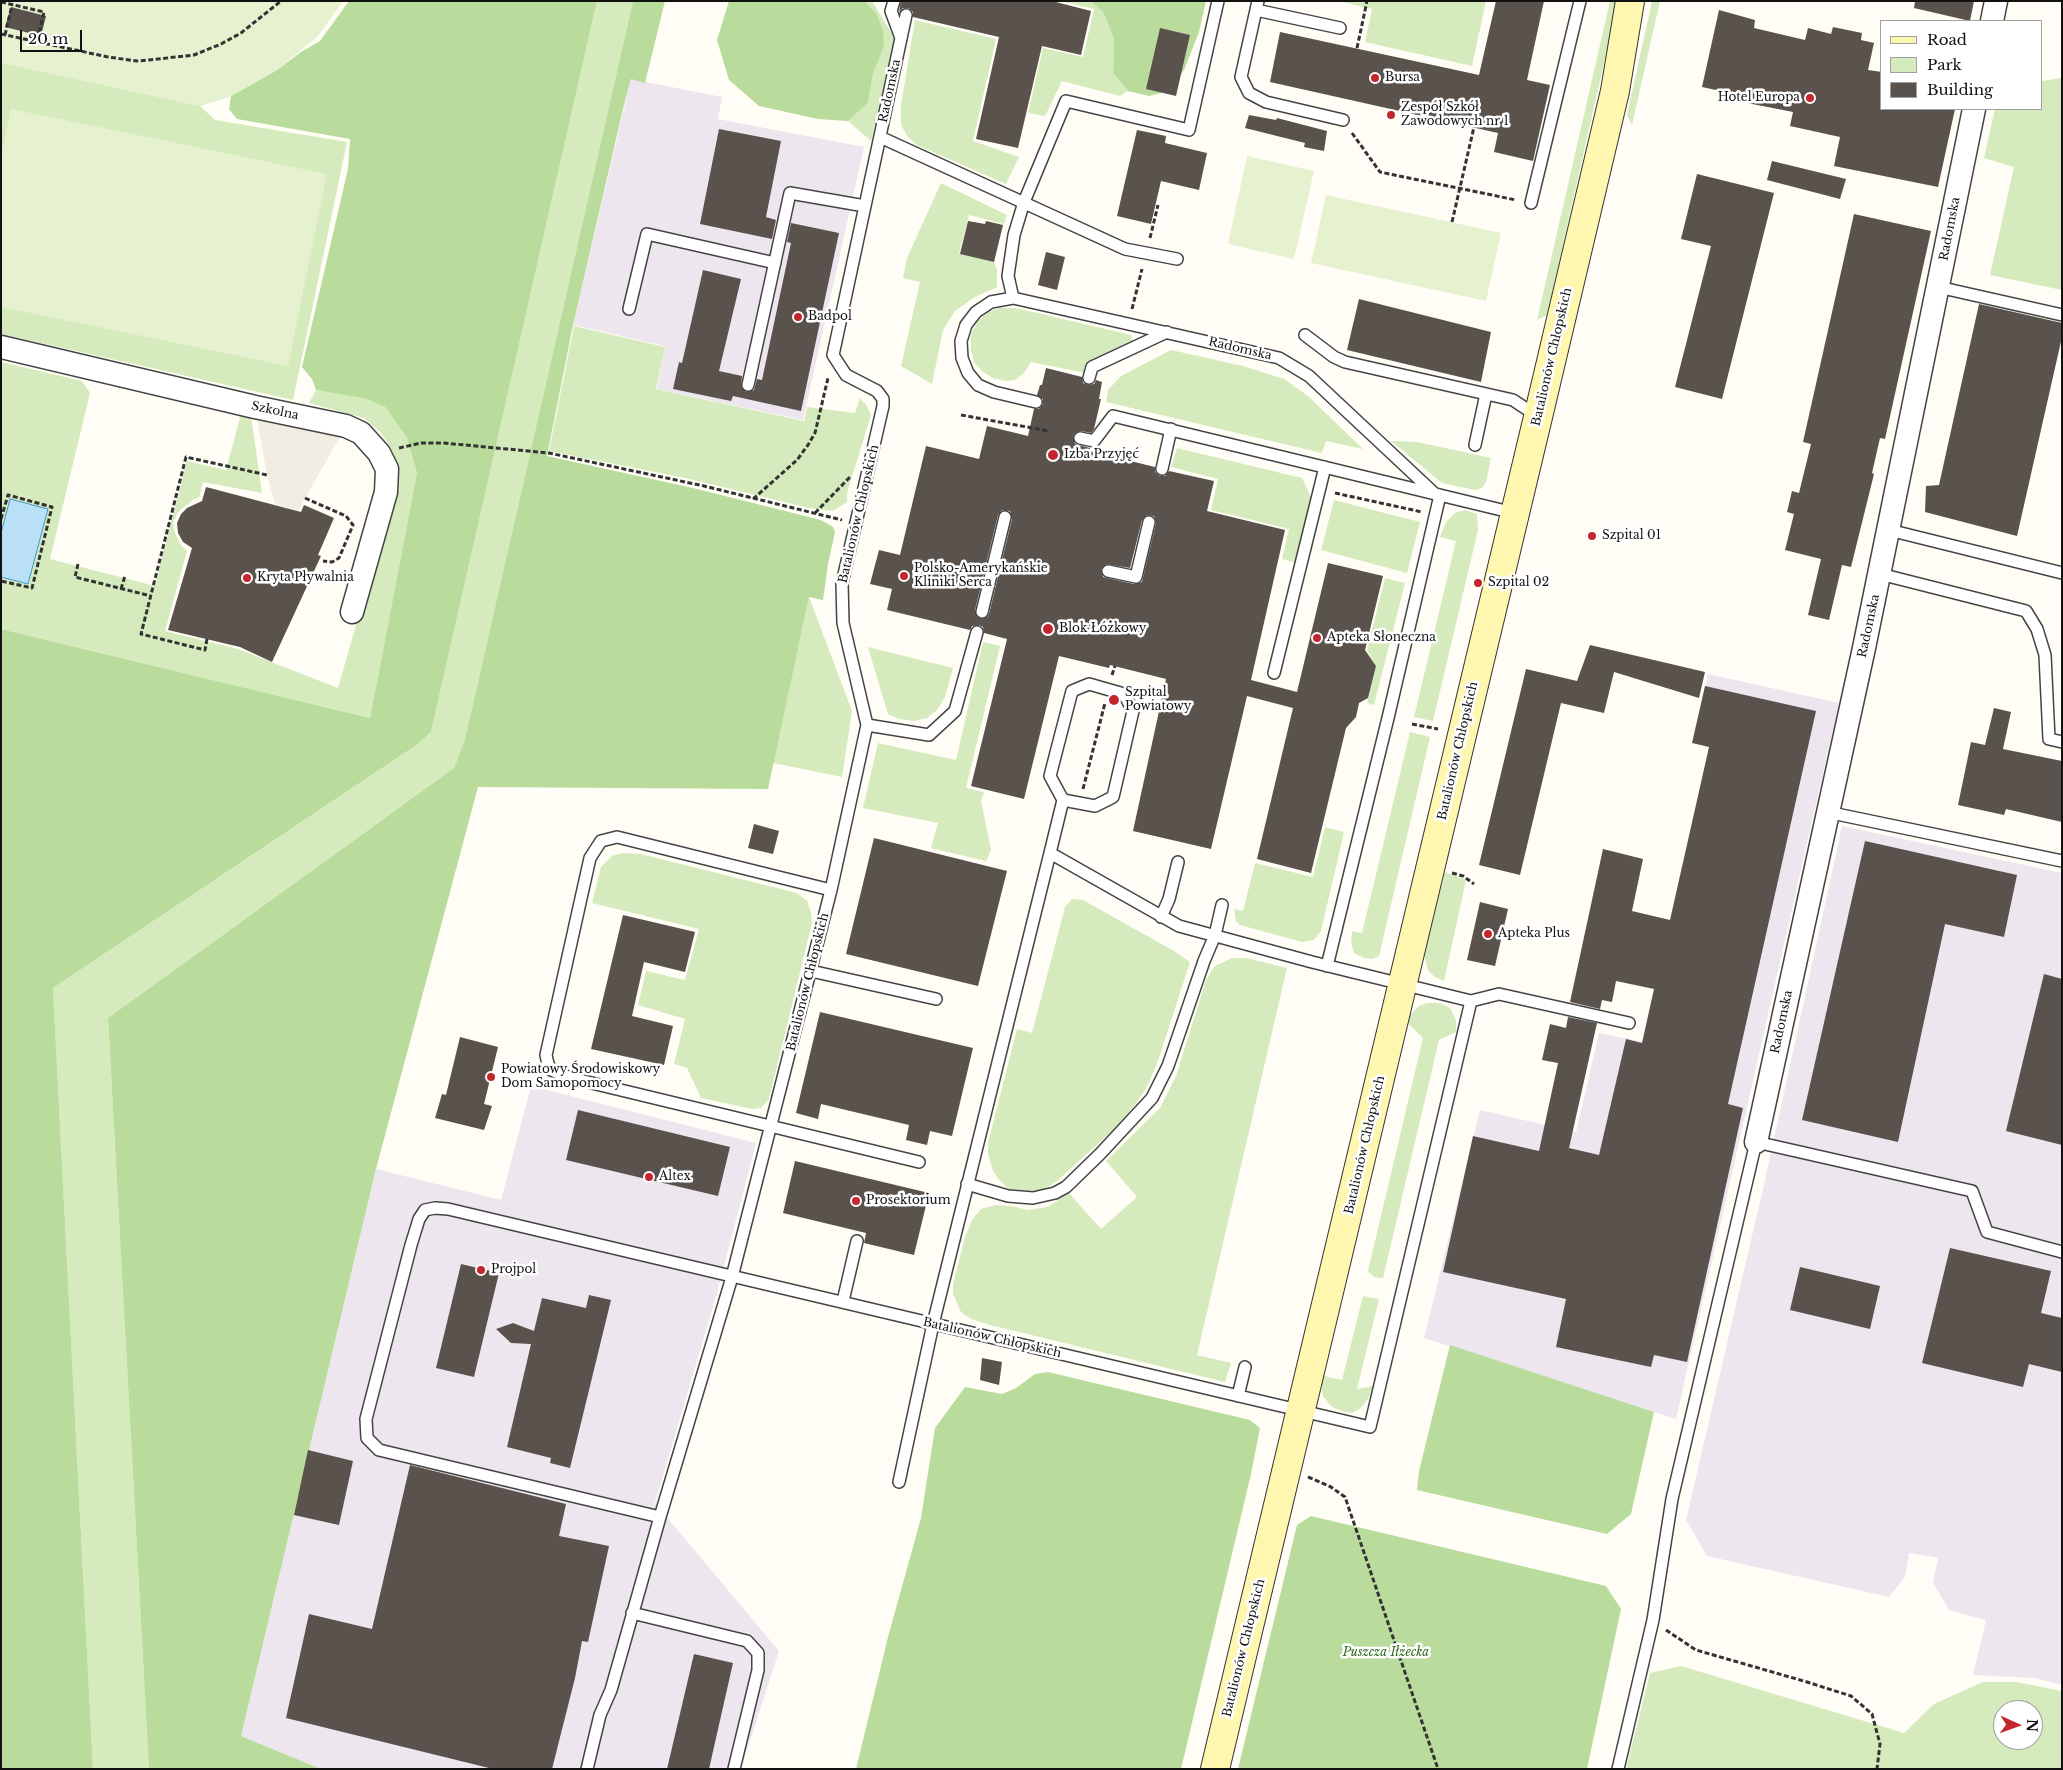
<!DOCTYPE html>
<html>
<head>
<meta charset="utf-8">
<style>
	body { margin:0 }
	#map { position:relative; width:2063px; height:1770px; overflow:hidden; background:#fffdf5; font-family:"Libre Baskerville",serif }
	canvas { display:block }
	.frame { position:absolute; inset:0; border:2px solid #111; pointer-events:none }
	.legend { position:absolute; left:1880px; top:20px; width:162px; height:90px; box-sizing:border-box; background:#fff; border:1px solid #a0a0a0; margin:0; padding:6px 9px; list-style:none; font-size:15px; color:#111 }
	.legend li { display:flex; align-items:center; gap:10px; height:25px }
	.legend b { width:25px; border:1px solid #a0a0a0 }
	.north { position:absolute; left:1993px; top:1700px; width:50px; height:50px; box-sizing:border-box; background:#fff; border:1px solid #a0a0a0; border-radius:50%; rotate:92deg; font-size:14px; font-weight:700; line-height:20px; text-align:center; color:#111 }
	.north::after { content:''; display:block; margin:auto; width:18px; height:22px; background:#c4262e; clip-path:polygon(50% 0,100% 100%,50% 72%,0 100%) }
	.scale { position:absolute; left:20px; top:30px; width:62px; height:22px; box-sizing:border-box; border:2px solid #111; border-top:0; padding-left:6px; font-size:15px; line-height:18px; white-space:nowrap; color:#111; -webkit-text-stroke:4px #fff; paint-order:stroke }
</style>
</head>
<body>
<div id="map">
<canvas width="2063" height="1770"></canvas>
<div class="frame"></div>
<ul class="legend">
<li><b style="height:6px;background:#fff6b0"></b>Road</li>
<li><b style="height:14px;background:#d5ebbd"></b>Park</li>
<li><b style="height:14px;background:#5a524d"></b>Building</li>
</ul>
<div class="north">N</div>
<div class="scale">20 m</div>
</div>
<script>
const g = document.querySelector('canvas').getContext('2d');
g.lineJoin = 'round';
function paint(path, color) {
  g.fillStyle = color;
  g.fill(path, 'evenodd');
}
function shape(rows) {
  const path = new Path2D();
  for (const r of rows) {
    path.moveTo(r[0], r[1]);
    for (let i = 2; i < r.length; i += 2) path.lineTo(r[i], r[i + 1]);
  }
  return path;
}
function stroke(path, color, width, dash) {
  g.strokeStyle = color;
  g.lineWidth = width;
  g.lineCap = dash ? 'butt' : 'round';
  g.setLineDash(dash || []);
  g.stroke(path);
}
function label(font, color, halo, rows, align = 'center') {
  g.font = font + ' "Libre Baskerville",serif';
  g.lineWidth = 5;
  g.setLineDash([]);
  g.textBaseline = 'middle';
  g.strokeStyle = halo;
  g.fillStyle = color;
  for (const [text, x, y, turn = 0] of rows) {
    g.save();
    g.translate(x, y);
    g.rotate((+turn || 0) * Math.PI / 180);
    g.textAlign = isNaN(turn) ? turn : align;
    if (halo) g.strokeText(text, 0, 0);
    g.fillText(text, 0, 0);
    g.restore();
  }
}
paint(shape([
	[631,79,722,97,718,119,864,147,803,420,657,389,665,346,573,325],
	[1708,674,1839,703,1676,1419,1424,1338,1480,1110,1576,1132,1599,1033,1644,1042,1711,745,1693,741],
	[1842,826,2062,873,2062,1685,2034,1678,1973,1675,1986,1620,1949,1610,1933,1583,1938,1558,1909,1553,1905,1577,1889,1597,1707,1556,1686,1520,1765,1180],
	[531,1086,756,1143,716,1297,655,1503,779,1651,741,1769,321,1769,241,1736,376,1169,501,1200]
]), '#eee6ef');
paint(shape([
	[343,1,317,37,231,96,200,106,215,120,347,142,293,400,1,334,1,36],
	[597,1,633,1,465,739,454,768,108,1018,149,1769,93,1769,53,988,418,744,431,732],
	[865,1,872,1,895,39,871,141,848,121,868,103,873,74,884,47,876,13],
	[1060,1,1090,1,1103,12,1114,39,1113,73,1128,91,1120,96,1062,81,1045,116,1028,113,1043,48,1083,57,1094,9],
	[1338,1,1486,1,1472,66,1365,42,1372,9],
	[1610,1,1618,1,1547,315,1537,320],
	[1652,1,1660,1,1632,125,1627,115],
	[915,20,996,39,973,141,1019,157,1006,184,917,145,908,137,901,125,901,105],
	[2062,78,2062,290,1990,275,2014,167,1984,158,1995,109,2042,109,2042,81],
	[941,183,1007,215,1004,224,969,215,959,253,994,262,997,270,997,287,975,297,955,311,943,330,932,384,901,366,920,282,903,278,907,258],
	[1000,308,1016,308,1131,335,1132,341,1089,361,1085,373,1031,362,1024,373,1015,380,1005,381,993,378,983,372,974,362,971,350,971,334,978,321,988,312],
	[574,326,665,347,656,389,804,421,807,407,855,413,860,398,867,406,871,415,847,493,847,502,833,511,809,508,685,478,549,451],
	[1171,350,1243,366,1284,379,1308,396,1363,449,1326,441,1322,453,1106,402,1108,390,1121,376],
	[1,362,82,381,90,393,50,559,155,586,187,461,226,470,241,414,251,416,262,493,203,482,199,498,194,499,178,512,173,523,175,533,181,545,187,551,165,631,238,649,338,688,394,492,395,468,390,446,380,432,364,418,309,403,316,390,366,399,385,407,407,438,417,473,370,718,1,629],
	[1391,441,1417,442,1491,458,1486,482,1482,488,1475,490,1442,483],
	[1177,448,1302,478,1311,497,1296,563,1282,559,1289,529,1211,510,1218,479,1171,467],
	[1334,500,1420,522,1407,573,1321,550],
	[1465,510,1477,514,1478,530,1433,721,1414,717,1456,541,1440,537,1446,522,1455,513],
	[1385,578,1405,583,1374,705,1367,703,1376,666,1367,650],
	[809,597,852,711,842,777,773,763],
	[983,642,1000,646,966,788,984,792,981,801,991,850,986,861,931,848,938,823,863,808,878,743,956,760],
	[868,647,953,668,945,697,937,710,927,718,914,721,899,719,888,714],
	[1410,732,1430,737,1379,956,1372,959,1364,958,1354,953,1351,943,1352,931,1362,933],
	[1325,827,1344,832,1321,931,1314,940,1302,942,1240,925,1236,921,1234,909,1243,911,1255,863,1313,877],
	[622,853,641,854,797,893,807,901,811,912,812,923,769,1099,761,1108,752,1109,701,1098,687,1068,674,1064,685,1019,638,1005,646,971,685,980,699,929,592,903,601,867,612,856],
	[1445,872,1466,880,1444,981,1435,977,1428,970,1424,955],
	[1072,899,1083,900,1174,951,1190,962,1158,1061,1146,1089,1134,1106,1112,1131,1057,1181,1043,1190,1028,1191,1009,1189,999,1180,993,1171,988,1154,988,1143,1017,1029,1032,1033,1065,907],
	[1232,958,1246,958,1287,968,1197,1355,1231,1363,1225,1382,990,1325,971,1319,961,1312,953,1294,953,1285,965,1237,972,1220,981,1209,996,1205,1011,1206,1028,1210,1048,1207,1069,1193,1101,1229,1137,1197,1106,1161,1160,1108,1176,1076,1206,980,1215,966],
	[1428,1003,1440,1003,1450,1008,1456,1020,1456,1032,1439,1040,1383,1278,1374,1277,1368,1271,1423,1038,1409,1024,1409,1016,1419,1006],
	[1363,1296,1379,1299,1357,1389,1373,1386,1369,1397,1361,1408,1352,1413,1341,1411,1331,1406,1323,1396,1320,1375,1342,1380],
	[1681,1666,1904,1733,1934,1704,1983,1682,2016,1682,2062,1691,2062,1769,1626,1769,1650,1673],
	[2003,1710,2033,1710,2033,1740,2003,1740]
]), '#d5ebbd');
paint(shape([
	[349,1,597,1,431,732,418,744,53,988,93,1769,1,1769,1,629,370,718,417,473,407,438,385,407,366,399,316,390,312,379,302,367,348,169,350,139,237,119,229,109,231,96,277,70,301,52,320,41],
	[633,1,665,1,645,83,631,79,623,109,573,325,547,456,693,488,821,520,833,527,835,532,828,564,823,600,809,597,768,789,478,787,376,1169,241,1736,321,1769,149,1769,108,1018,454,768,465,739],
	[729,1,865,1,876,13,883,30,884,47,873,74,868,103,848,121,818,119,759,106,729,80,717,40],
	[1090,1,1206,1,1199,32,1184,70,1169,91,1149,96,1128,91,1113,73,1114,39,1103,12],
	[1450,1345,1654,1412,1631,1514,1607,1534,1417,1490,1419,1471],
	[1048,1372,1250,1420,1260,1428,1251,1474,1181,1769,856,1769,888,1637,921,1518,935,1428,965,1387,1002,1394,1016,1388,1035,1374],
	[1311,1516,1606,1586,1621,1609,1587,1769,1238,1769,1297,1525]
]), '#b9dc9c');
paint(shape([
	[1,1,343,1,317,37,277,70,231,96,199,106,1,63],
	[11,109,327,174,288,366,1,307,1,156],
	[1247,156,1314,171,1294,259,1228,244],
	[1326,195,1501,233,1486,301,1311,263]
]), '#e6f2cf');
paint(shape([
	[255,407,346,426,298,511,275,504,267,475]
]), '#f1ede2');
const water = shape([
	[10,499,48,509,28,584,1,577,1,533,10,499]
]);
paint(water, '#b9e0f7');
stroke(water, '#3f96cf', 1);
paint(shape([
	[901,1,1052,1,1091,11,1081,55,1042,46,1018,148,976,139,999,37,913,17,913,12,908,8,903,8,899,12],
	[1496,1,1544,1,1527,80,1550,85,1533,161,1494,152,1498,133,1270,82,1280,32,1479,75],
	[1915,1,1974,1,1970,21,1914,8],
	[11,7,46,16,41,36,5,27],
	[1719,10,1755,20,1754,28,1805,40,1808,28,1831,34,1833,27,1862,33,1861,40,1874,43,1868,70,1882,72,1882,109,1955,109,1938,187,1834,166,1840,137,1790,126,1793,112,1737,101,1739,95,1702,87],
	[1160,28,1190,35,1176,96,1146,89],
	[1249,115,1276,120,1277,118,1327,131,1324,151,1304,147,1305,143,1245,128],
	[719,129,781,141,766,217,776,220,772,239,700,224],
	[1137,130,1166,136,1165,143,1207,153,1199,190,1161,181,1151,224,1117,216],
	[1772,161,1846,179,1840,199,1767,180],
	[1697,174,1774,193,1722,399,1675,387,1711,246,1681,239],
	[1854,214,1931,231,1885,439,1880,438,1872,473,1874,474,1851,567,1842,565,1829,620,1808,615,1821,559,1785,550,1794,514,1787,512,1792,491,1799,493,1811,444,1803,442],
	[968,221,985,224,986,221,1003,225,994,262,960,254],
	[791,223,839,233,801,411,733,396,731,401,673,389,679,362,682,363,703,270,741,279,719,371,742,376,741,387,746,392,754,390,757,379,762,380,791,243,787,242],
	[1046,252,1065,257,1057,290,1038,285],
	[1359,299,1491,332,1481,382,1347,350],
	[1979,304,2062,323,2062,337,2017,536,1925,512,1926,486,1939,485],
	[1046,368,1082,377,1083,383,1088,385,1094,384,1096,380,1102,382,1099,399,1101,399,1094,429,1091,433,1081,431,1075,433,1073,437,1075,444,1090,448,1089,451,1155,467,1155,472,1160,476,1165,476,1169,471,1214,481,1207,511,1285,530,1251,680,1297,692,1328,563,1383,576,1365,650,1376,666,1368,698,1359,703,1356,717,1346,728,1311,873,1257,859,1293,708,1247,696,1211,849,1133,831,1166,679,1110,665,1109,668,1059,656,1024,799,971,786,1007,639,984,633,983,627,979,625,972,626,970,630,887,610,892,589,870,584,879,550,900,555,926,446,979,459,987,426,1028,436,1034,409,1039,409,1043,404,1043,399,1037,395,1040,385,1042,385],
	[1002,510,1010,511,1012,519,989,614,987,617,981,619,977,617,975,610,998,515],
	[1147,515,1154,516,1156,523,1142,582,1134,584,1103,577,1101,569,1106,564,1130,568,1142,520],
	[206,487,301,512,304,505,334,518,318,555,321,556,272,662,240,647,168,630,192,548,183,542,178,533,177,523,181,514,187,508,202,501],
	[1590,645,1705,672,1699,698,1614,672,1604,713,1561,703,1520,875,1479,865,1526,669,1577,681],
	[1705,686,1816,711,1728,1104,1743,1108,1687,1362,1654,1355,1651,1367,1556,1347,1566,1299,1443,1272,1473,1136,1539,1151,1558,1063,1542,1060,1550,1024,1566,1028,1568,1017,1597,1023,1569,1148,1599,1155,1626,1039,1642,1043,1654,989,1616,981,1612,1002,1602,1000,1600,1009,1570,1002,1603,849,1643,859,1632,911,1670,920,1709,747,1692,743],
	[1994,708,2011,712,2003,749,2062,761,2062,822,2006,809,2004,815,1958,805,1971,742,1985,745],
	[754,824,779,831,773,854,748,848],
	[874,838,1007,871,978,986,846,954],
	[1865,841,2017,875,2004,937,1945,924,1898,1142,1802,1120],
	[1480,902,1508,909,1495,966,1467,960],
	[623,915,695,932,685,972,644,962,632,1016,673,1026,664,1065,591,1049],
	[2044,974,2062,979,2062,1145,2006,1131],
	[820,1012,973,1048,952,1136,930,1131,927,1145,906,1140,909,1125,821,1104,818,1119,796,1113],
	[460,1037,498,1047,484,1104,492,1106,484,1130,435,1118,442,1094,446,1095],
	[578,1110,730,1147,718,1196,566,1160],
	[795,1161,929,1193,914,1255,864,1243,866,1233,783,1213],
	[1950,1248,2051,1271,2041,1313,2062,1318,2062,1372,2029,1364,2023,1387,1922,1363],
	[461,1264,499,1273,474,1377,436,1368],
	[1800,1267,1880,1286,1870,1329,1790,1310],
	[589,1295,611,1300,570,1468,550,1463,551,1458,507,1447,531,1344,511,1343,496,1329,513,1323,534,1331,542,1298,586,1308],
	[982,1358,1002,1362,999,1385,980,1380],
	[308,1450,353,1461,339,1525,294,1515],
	[410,1465,566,1504,559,1536,609,1546,588,1642,582,1641,575,1678,552,1769,493,1769,286,1718,309,1614,372,1629],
	[694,1654,733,1663,709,1769,667,1769]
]), '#5a524d');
const lane = shape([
	[894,1,891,11,901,38],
	[1258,1,1241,77,1249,93,1266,102,1343,120],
	[1256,10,1340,28],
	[880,137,1125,249,1177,259],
	[1531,203,1580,1],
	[1938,287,2062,315],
	[1013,298,1008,276,1014,235,1024,202,1066,101,1189,130,1218,1],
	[629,309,647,234,775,263],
	[1305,335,1334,357,1345,362,1513,400,1537,416],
	[1089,378,1092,367,1167,332],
	[748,385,790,193,865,206],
	[1036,402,994,392,978,385,968,373,962,358,961,341,966,325,976,312,991,302,1013,298,1279,358,1309,376,1435,494],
	[1080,438,1094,441,1113,416,1514,513],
	[1475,445,1486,394],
	[1162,469,1171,429],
	[1889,530,2062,573],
	[1108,571,1136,577,1149,522],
	[1880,574,2026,611,2037,629,2045,655,2049,739,2062,742],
	[982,612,1005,517],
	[1274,673,1325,467],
	[867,725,929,735,955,711,977,632],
	[1827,812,2062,861],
	[1050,853,1063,800,1095,806,1113,797,1133,711,1124,694,1089,684,1072,691,1050,776,1063,800],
	[831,890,617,837,601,841,590,858,546,1055,548,1064,551,1070,571,1078,919,1162],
	[1161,917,1169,899,1178,862],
	[1327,966,1388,718,1440,495],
	[811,971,936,999],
	[967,1184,1008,1196,1033,1198,1055,1193,1066,1187,1100,1154,1152,1098,1168,1066,1204,961,1215,935,1222,905],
	[843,1301,857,1241],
	[1238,1396,1245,1367],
	[899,1482,933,1324,1050,853,1179,926,1312,962,1471,1001,1499,994,1629,1023],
	[660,1517,379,1450,367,1438,366,1419,411,1245,419,1219,425,1210,435,1208,448,1209,1370,1427,1471,1001],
	[632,1613,747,1641,758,1653,758,1670,734,1769],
	[587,1769,600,1715,611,1690,660,1517,732,1277,831,890,867,725,843,623,842,583,883,406,883,399,877,391,846,375,833,355,906,15],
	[1618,1769,1653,1620,1672,1499,1756,1142,1972,1191,1987,1232,2062,1252]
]);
const street = shape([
	[1992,21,1996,1],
	[1,347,255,407,346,426,361,433,379,453,387,469,386,492,352,612],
	[1756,1142,1864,648,1974,109]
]);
const secondary = shape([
	[1215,1769,1538,417,1615,91,1630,1]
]);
stroke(lane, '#444', 14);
stroke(street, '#444', 25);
stroke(secondary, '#333', 30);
stroke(shape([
	[1,2,44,12,37,42],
	[1,34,108,57,137,61,158,59,194,55,221,44,241,33,281,1],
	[5,35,12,5],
	[1357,48,1367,1],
	[1352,133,1380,172,1516,200],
	[1452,222,1474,127],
	[1150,238,1158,205],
	[1132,309,1142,269],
	[961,415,1049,431],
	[399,448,421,443,444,443,549,453,704,486,842,520],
	[1335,493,1422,512],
	[305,498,346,516,353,525,339,558,332,562,323,561],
	[753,499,797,460,808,445,815,433,828,378],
	[815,513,850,477],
	[1,519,8,495,52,507,32,588,1,581],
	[78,564,75,577,151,596],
	[121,589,125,576],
	[207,639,205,650,141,634,186,457,267,475],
	[1112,675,1115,666],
	[1412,724,1438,729],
	[1083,789,1105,703],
	[1452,873,1463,876,1474,884],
	[1308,1477,1331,1487,1345,1497,1438,1769],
	[1666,1630,1696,1650,1807,1682,1851,1696,1872,1714,1880,1744,1877,1769]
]), '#333', 3, [5, 2.5]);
stroke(lane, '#fff', 11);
stroke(street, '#fff', 22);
stroke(secondary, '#fff6b0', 28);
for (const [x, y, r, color] of [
	[1375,78,5,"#c4262e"],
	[1810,98,5,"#c4262e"],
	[1391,115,5,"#c4262e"],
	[798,317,5,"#c4262e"],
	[1053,455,6,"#c4262e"],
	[1592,536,5,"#c4262e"],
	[904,576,5,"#c4262e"],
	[247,578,5,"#c4262e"],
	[1478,583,5,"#c4262e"],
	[1048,629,6,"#c4262e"],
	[1317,638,5,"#c4262e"],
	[1114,700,6,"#c4262e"],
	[1488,934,5,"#c4262e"],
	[491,1077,5,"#c4262e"],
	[649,1177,5,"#c4262e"],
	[856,1201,5,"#c4262e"],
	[481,1270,5,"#c4262e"]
]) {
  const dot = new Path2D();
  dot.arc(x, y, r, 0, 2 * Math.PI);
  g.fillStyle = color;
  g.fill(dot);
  stroke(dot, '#fff', 2);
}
label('12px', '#111', '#fff', [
	["Bursa",1385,78],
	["Hotel Europa",1800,98,"right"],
	["Zespół Szkół",1401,108],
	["Zawodowych nr 1",1401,122],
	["Badpol",808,317],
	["Izba Przyjęć",1064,455],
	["Szpital 01",1602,536],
	["Polsko-Amerykańskie",914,569],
	["Kliniki Serca",914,583],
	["Kryta Pływalnia",257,578],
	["Szpital 02",1488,583],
	["Blok Łóżkowy",1059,629],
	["Apteka Słoneczna",1327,638],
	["Szpital",1125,693],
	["Powiatowy",1125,707],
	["Apteka Plus",1498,934],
	["Powiatowy Środowiskowy",501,1070],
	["Dom Samopomocy",501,1084],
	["Altex",659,1177],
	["Prosektorium",866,1201],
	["Projpol",491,1270]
], 'left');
label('12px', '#111', '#fff', [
	["Radomska",890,91,-78],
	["Radomska",1950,229,-79],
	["Radomska",1240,349,13],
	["Batalionów Chłopskich",1552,357,-77],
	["Szkolna",275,411,12],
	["Batalionów Chłopskich",859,514,-77],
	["Radomska",1869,626,-78],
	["Batalionów Chłopskich",1458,751,-77],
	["Batalionów Chłopskich",808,982,-76],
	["Radomska",1782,1022,-78],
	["Batalionów Chłopskich",1365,1145,-77],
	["Batalionów Chłopskich",992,1338,13],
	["Batalionów Chłopskich",1244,1648,-76]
]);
label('italic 12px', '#2f6b1f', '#fff', [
	["Puszcza Iłżecka",1386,1653]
]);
</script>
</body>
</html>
